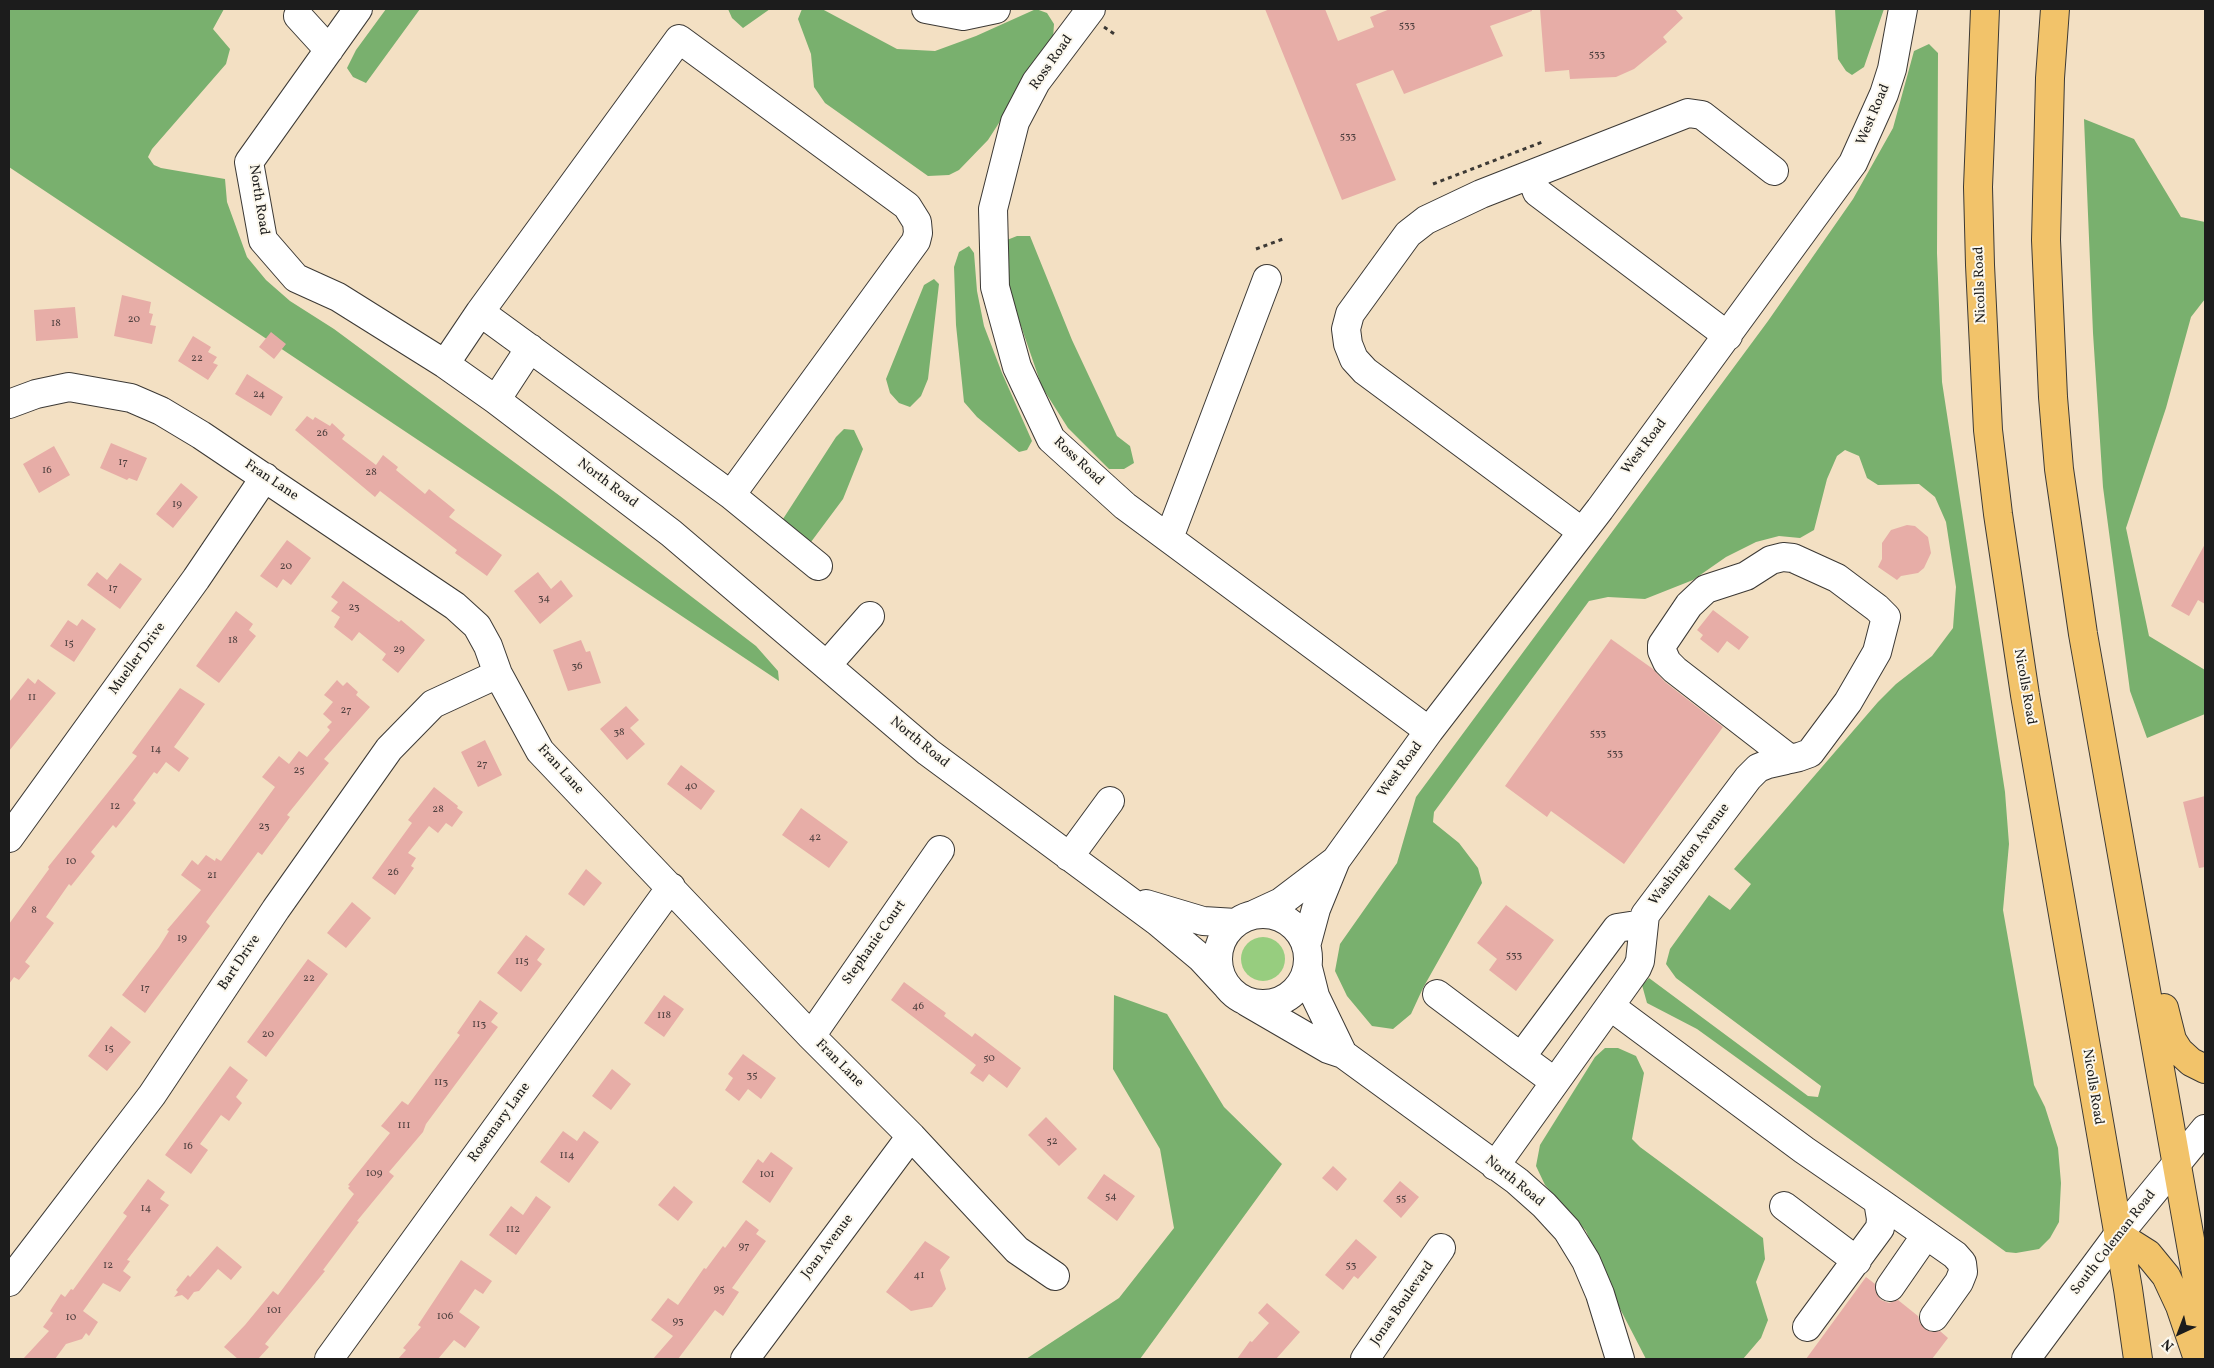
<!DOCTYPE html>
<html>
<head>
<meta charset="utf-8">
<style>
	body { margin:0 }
	#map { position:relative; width:2214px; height:1368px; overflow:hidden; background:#f3e0c3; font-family:Vollkorn,serif }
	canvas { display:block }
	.frame { position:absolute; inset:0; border:10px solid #1c1c1c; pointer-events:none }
	.north { position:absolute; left:2154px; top:1308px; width:50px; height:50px; -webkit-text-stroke:4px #fbf7ec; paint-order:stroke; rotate:223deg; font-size:14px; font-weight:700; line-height:20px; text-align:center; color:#1c1c1c }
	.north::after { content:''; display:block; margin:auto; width:18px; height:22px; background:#1c1c1c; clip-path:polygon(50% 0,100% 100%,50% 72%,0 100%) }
</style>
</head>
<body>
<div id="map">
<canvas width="2214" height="1368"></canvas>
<div class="frame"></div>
<div class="north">N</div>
</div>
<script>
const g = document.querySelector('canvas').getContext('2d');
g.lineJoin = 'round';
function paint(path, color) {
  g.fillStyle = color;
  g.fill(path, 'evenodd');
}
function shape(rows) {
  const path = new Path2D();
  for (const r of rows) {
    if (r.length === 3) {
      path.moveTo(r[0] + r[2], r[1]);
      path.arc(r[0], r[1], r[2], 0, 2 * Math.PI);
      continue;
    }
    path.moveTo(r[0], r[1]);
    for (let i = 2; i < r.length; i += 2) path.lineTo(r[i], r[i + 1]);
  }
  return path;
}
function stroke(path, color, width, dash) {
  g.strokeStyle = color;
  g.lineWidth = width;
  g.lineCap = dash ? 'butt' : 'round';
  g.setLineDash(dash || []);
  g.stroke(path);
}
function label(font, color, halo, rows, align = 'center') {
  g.font = font + ' Vollkorn,serif';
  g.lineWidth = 4;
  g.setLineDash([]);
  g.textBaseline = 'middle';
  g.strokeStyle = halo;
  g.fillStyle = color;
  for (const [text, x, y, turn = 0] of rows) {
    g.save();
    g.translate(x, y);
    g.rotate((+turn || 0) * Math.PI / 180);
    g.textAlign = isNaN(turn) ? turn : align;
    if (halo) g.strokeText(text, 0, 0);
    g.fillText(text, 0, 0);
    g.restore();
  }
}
paint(shape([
	[1263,959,22]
]), '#97cd7f');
paint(shape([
	[9,9,224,9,213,29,230,49,226,64,152,149,148,157,154,165,161,168,225,179,227,202,247,257,266,280,290,301,334,329,560,496,756,646,778,671,779,681,9,167],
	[386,9,420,9,366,83,353,77,347,68,356,50],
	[728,9,770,9,743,28,732,18],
	[802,9,822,9,897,49,935,51,976,36,1036,9,1047,13,1054,24,1053,39,988,140,959,170,949,175,928,176,825,103,814,87,811,54,798,19],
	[1835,9,1884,9,1864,67,1852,75,1846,71,1838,59],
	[1929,44,1938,53,1937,253,1942,382,2005,792,2009,844,2003,910,2034,1085,2045,1107,2058,1148,2061,1183,2059,1222,2050,1238,2039,1249,2016,1253,2006,1252,1697,1029,1647,1003,1642,985,1649,978,1808,1096,1818,1097,1821,1086,1676,978,1666,964,1670,949,1709,895,1730,910,1751,884,1734,869,1878,702,1896,684,1932,656,1953,628,1956,587,1946,522,1935,497,1919,484,1878,485,1867,478,1859,456,1845,450,1837,456,1827,479,1814,530,1800,538,1779,536,1756,542,1726,557,1693,580,1645,599,1608,597,1589,601,1434,812,1433,822,1459,843,1478,868,1482,883,1423,988,1411,1014,1393,1029,1372,1026,1347,996,1335,971,1340,944,1397,863,1416,797,1768,321,1853,199,1893,128,1914,51],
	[2084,119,2134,139,2181,217,2205,222,2205,299,2191,317,2166,408,2126,528,2149,636,2205,670,2205,714,2147,738,2130,691,2103,487,2093,333],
	[1017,236,1030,236,1072,340,1117,436,1130,446,1134,463,1124,469,1109,469,1068,428,1042,387,1011,297,1005,262,1007,240],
	[969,246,974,253,977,291,984,326,1002,373,1032,441,1027,450,1019,452,977,417,964,402,956,325,954,267,959,252],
	[934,279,939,284,928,379,921,396,910,407,899,403,890,393,886,379,924,285],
	[844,429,854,430,863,449,843,499,808,546,772,536,836,437],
	[1114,995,1167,1014,1224,1107,1282,1164,1140,1359,1026,1359,1119,1298,1174,1228,1160,1149,1113,1069],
	[1605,1048,1618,1048,1636,1056,1644,1073,1632,1139,1640,1147,1763,1238,1765,1259,1756,1282,1768,1320,1761,1338,1743,1359,1646,1359,1615,1299,1586,1231,1545,1185,1536,1166,1540,1145,1595,1057]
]), '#79b06e');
paint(shape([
	[1265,9,1325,9,1338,41,1374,27,1370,17,1390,9,1532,9,1532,11,1490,26,1503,56,1404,94,1393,70,1356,84,1396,180,1342,200],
	[1540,9,1675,9,1683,18,1663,37,1667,42,1634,69,1616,77,1570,79,1569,70,1545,72],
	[122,295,151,302,149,313,153,314,150,325,156,326,152,344,114,336],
	[75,307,78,338,36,341,34,310],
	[271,332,286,344,274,359,259,347],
	[193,336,211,347,208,352,217,357,213,363,218,365,208,380,178,361],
	[247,374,283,397,271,416,235,394],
	[307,416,313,420,315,417,330,426,332,423,345,435,342,439,376,465,383,455,398,467,396,470,425,494,429,489,455,510,449,517,502,555,487,576,455,553,457,550,380,491,375,497,295,430],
	[111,443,147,458,137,481,129,478,127,480,100,468],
	[54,446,70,475,39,493,23,464],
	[181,483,198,497,173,528,156,514],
	[1907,525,1915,526,1928,537,1931,553,1924,568,1918,573,1901,576,1897,580,1878,567,1882,559,1882,543,1891,530],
	[287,540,311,558,291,585,283,579,277,588,260,576],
	[2205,544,2205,604,2198,600,2189,616,2171,606],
	[120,563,142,579,120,609,87,585,97,572,107,580],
	[538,572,551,589,561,580,573,596,540,624,514,591],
	[343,581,399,622,401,620,425,640,398,673,382,660,386,654,359,632,352,641,334,627,340,617,331,611,338,602,331,597],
	[1713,610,1749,637,1739,650,1727,641,1718,653,1700,639,1703,635,1697,630],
	[236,611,253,624,249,630,256,636,219,683,196,666],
	[82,619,96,629,74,662,50,646,68,620,77,626],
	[1611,639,1653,669,1665,682,1723,727,1624,864,1551,811,1547,817,1505,786],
	[581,640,586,652,590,651,601,683,568,691,553,650],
	[28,678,35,684,38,679,56,693,9,751,9,702],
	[337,680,343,686,347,682,358,692,356,695,370,707,324,759,329,763,287,815,290,817,262,855,258,852,206,922,210,926,145,1013,122,995,159,947,169,931,167,930,201,890,181,875,192,860,198,865,206,855,215,861,216,858,221,861,275,787,262,777,279,756,289,764,299,751,307,757,330,730,327,727,332,722,323,714,333,702,324,695],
	[180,688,205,704,174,747,189,758,179,772,166,762,157,774,154,772,133,800,136,803,116,828,113,825,91,852,95,856,71,886,69,884,46,917,54,923,25,962,30,966,19,980,14,977,9,984,9,924,49,869,48,867,137,756,132,753],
	[626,706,639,720,630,728,645,744,627,760,600,729],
	[485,740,502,775,478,787,461,752],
	[681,765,715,791,701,810,667,784],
	[434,787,458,806,457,808,463,812,452,827,446,823,438,833,429,826,408,853,416,858,411,866,414,868,395,895,372,878,412,823,408,820],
	[2205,796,2205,867,2199,868,2183,802],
	[801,808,848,842,829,868,782,835],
	[586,869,602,883,584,906,568,894],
	[352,902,371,918,346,948,327,933],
	[1506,905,1554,940,1516,991,1489,970,1497,959,1477,943],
	[526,935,545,949,537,960,542,964,521,992,497,973],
	[308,959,328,974,266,1057,247,1042],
	[904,982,946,1013,944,1016,972,1037,975,1033,1021,1068,1007,1088,989,1074,983,1082,970,1073,976,1065,891,1000],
	[664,995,684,1009,664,1037,644,1023],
	[480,1000,498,1013,491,1022,498,1027,426,1124,423,1132,389,1172,394,1176,357,1221,359,1222,323,1270,325,1271,265,1344,269,1347,258,1359,238,1359,224,1347,245,1325,273,1291,278,1295,354,1194,348,1188,350,1186,348,1185,390,1133,381,1126,402,1101,408,1105,460,1035,457,1033],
	[111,1026,131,1042,107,1071,88,1056],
	[743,1054,776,1078,761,1099,748,1089,739,1101,725,1090,733,1078,728,1074],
	[230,1066,248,1080,236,1097,242,1103,229,1121,221,1115,200,1144,208,1150,191,1174,165,1155],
	[612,1069,631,1084,611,1110,592,1096],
	[1046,1117,1077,1149,1059,1166,1028,1135],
	[563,1131,577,1141,584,1131,599,1142,569,1183,540,1162],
	[771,1152,793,1168,770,1203,742,1182,758,1159,763,1163],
	[1333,1166,1347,1179,1337,1191,1322,1178],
	[1104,1174,1135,1196,1117,1221,1087,1198],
	[148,1179,165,1192,160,1199,169,1205,127,1260,130,1261,123,1271,131,1277,120,1292,103,1283,83,1311,98,1322,89,1336,86,1333,82,1339,66,1344,55,1359,23,1359,49,1331,43,1327,53,1313,50,1311,61,1294,65,1297,71,1289,73,1290,127,1216,123,1213],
	[1400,1181,1419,1197,1401,1218,1383,1201],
	[674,1186,693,1202,678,1221,658,1205],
	[536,1196,551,1207,516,1255,489,1235,511,1206,523,1215],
	[746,1220,759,1230,756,1234,766,1241,732,1288,739,1292,723,1316,715,1310,678,1359,653,1359,673,1336,651,1320,668,1298,678,1305,704,1268,706,1269,723,1246,725,1248],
	[1356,1239,1377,1257,1358,1279,1354,1276,1343,1290,1325,1275],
	[925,1241,950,1257,940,1270,946,1289,932,1307,911,1311,886,1292],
	[217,1246,242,1267,231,1280,218,1269,199,1291,194,1292,188,1300,182,1295,174,1297,178,1292,176,1290,188,1275,190,1277],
	[461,1260,492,1281,483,1294,475,1289,459,1312,480,1327,465,1348,454,1340,438,1359,398,1359,406,1350,403,1348,421,1327,418,1325],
	[1866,1277,1875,1284,1876,1293,1881,1300,1889,1303,1898,1300,1918,1316,1920,1323,1925,1329,1932,1332,1940,1331,1948,1338,1932,1359,1806,1359],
	[1267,1303,1300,1332,1276,1359,1237,1359,1250,1341,1252,1342,1269,1323,1258,1313]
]), '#e7ada7');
const minor = shape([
	[358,9,249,162,263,240,296,278,338,297,445,364,496,400,671,533,928,752,1158,922,1201,958,1227,986],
	[926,9,963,16,996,9],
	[1091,9,1036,82,1015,122,993,209,995,287,1017,367,1051,439,1125,506,1429,731],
	[298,16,329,50],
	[1531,175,1537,192,1728,336],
	[445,364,480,312,679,39,907,206,917,222,918,233,916,241,731,495,480,312],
	[496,400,530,348],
	[9,404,36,394,69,387,131,398,161,411,201,435,455,606,477,626,488,646,498,674,540,751,811,1036,911,1136,1017,1250,1055,1276],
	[731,495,818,566],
	[1581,531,1365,371,1354,359,1348,344,1346,329,1350,314,1408,234,1426,220,1481,194,1688,113,1702,115,1774,171],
	[1169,538,1267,279],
	[827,665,870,616],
	[9,838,196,579,265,477],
	[1069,857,1110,801],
	[1146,904,1203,921,1236,923],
	[1263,959,45],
	[1255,914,1281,902,1335,861],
	[1306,946,1316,909,1336,860,1429,731,1600,509,1853,163,1884,94,1892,69,1903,9],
	[1308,968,1315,996,1343,1054],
	[1437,994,1521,1057],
	[1247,1002,1328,1049,1343,1054,1517,1181,1544,1205,1567,1230,1586,1261,1600,1294,1620,1359],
	[1610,1006,1804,1150,1878,1201,1881,1219,1880,1228,1807,1327],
	[811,1036,940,850],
	[1555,1082,1521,1057,1617,928,1643,924],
	[1495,1166,1637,968,1640,961,1645,915,1748,778,1758,768,1768,764,1786,760,1790,759,1799,757,1810,753,1848,702,1877,652,1886,617,1877,608,1837,578,1793,558,1783,557,1771,560,1746,576,1706,589,1689,605,1662,645,1662,651,1667,662,1675,670,1790,759],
	[1878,1201,1955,1255,1962,1263,1963,1272,1959,1282,1934,1317],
	[1784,1206,1857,1261],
	[9,1282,152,1095,276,909,389,749,433,704,498,674],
	[1890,1287,1926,1235],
	[329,1359,671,887],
	[745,1359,911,1136],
	[1365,1359,1441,1248],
	[2026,1359,2118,1235,2205,1129]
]);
const highway = shape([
	[1985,9,1978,187,1980,265,1988,430,1998,514,2025,695,2128,1289,2138,1359],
	[2055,9,2050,78,2046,240,2053,397,2059,469,2083,634,2205,1324],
	[2164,1008,2172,1040,2179,1051,2191,1062,2205,1069],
	[2118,1235,2148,1254,2166,1276,2180,1306,2198,1359]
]);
stroke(minor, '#3c3935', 30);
stroke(highway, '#3c3935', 30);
stroke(shape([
	[1104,27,1116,35],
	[1433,184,1545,141],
	[1256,249,1283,239]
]), '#3c3935', 3, [4, 4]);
stroke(minor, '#fff', 28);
stroke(highway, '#f2c36a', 28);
label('11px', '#4f403f', null, [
	["533",1407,26],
	["533",1597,55],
	["533",1348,137],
	["20",134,320],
	["18",56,324],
	["22",197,359],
	["24",259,395],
	["26",322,434],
	["17",123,463],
	["16",47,471],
	["28",371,473],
	["19",177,505],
	["20",286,567],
	["17",113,589],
	["34",544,599],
	["23",354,608],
	["18",233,641],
	["15",69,644],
	["29",399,650],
	["36",577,667],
	["11",32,698],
	["27",346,711],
	["38",619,733],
	["533",1598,734],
	["14",156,750],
	["533",1615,754],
	["27",482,765],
	["25",299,771],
	["40",691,787],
	["12",115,807],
	["28",438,810],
	["23",264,827],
	["42",815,838],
	["10",71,862],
	["26",393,873],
	["21",212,876],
	["8",34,911],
	["19",182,939],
	["533",1514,956],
	["115",522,962],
	["22",309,979],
	["17",145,989],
	["46",918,1007],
	["118",664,1016],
	["113",479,1025],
	["20",268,1035],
	["15",109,1049],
	["50",989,1059],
	["35",752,1076],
	["113",441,1083],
	["111",404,1126],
	["52",1052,1142],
	["16",188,1147],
	["114",567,1156],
	["109",374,1174],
	["101",767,1175],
	["54",1111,1197],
	["55",1401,1199],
	["14",146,1209],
	["112",513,1230],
	["97",744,1247],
	["12",108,1266],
	["53",1351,1266],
	["41",919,1276],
	["95",719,1290],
	["101",274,1311],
	["106",445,1317],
	["10",71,1318],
	["93",678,1322]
]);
label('14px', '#1c1c1c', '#fbf7ec', [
	["Ross Road",1052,63,-55],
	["West Road",1874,115,-67],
	["North Road",258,200,81],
	["Nicolls Road",1981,285,-92],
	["West Road",1645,447,-53],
	["Ross Road",1078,462,43],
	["Fran Lane",271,481,34],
	["North Road",607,484,37],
	["Mueller Drive",138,659,-54],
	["Nicolls Road",2024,687,80],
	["North Road",919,743,39],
	["Fran Lane",560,770,48],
	["West Road",1401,770,-54],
	["Washington Avenue",1690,855,-53],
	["Stephanie Court",875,943,-55],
	["Bart Drive",240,963,-56],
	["Fran Lane",839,1064,45],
	["Nicolls Road",2092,1087,81],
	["Rosemary Lane",500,1123,-54],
	["North Road",1514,1182,39],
	["South Coleman Road",2114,1243,-52],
	["Joan Avenue",828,1247,-53],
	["Jonas Boulevard",1403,1304,-55]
]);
</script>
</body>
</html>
